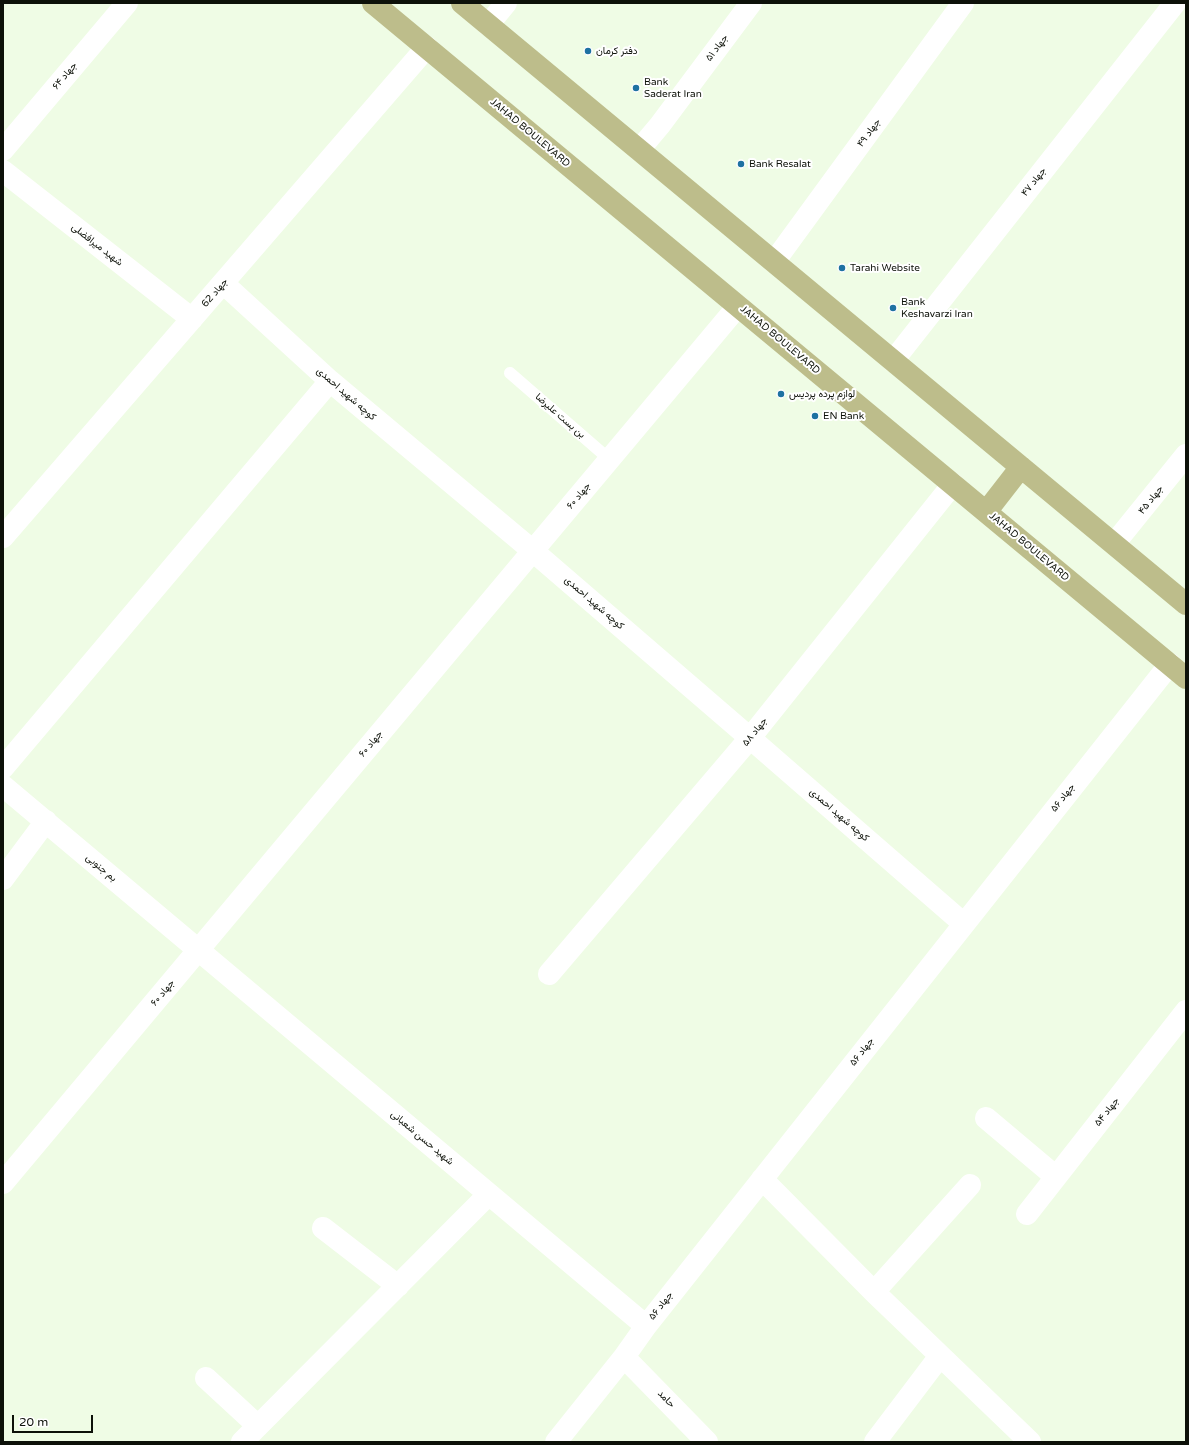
<!DOCTYPE html>
<html>
<head>
<meta charset="utf-8">
<style>
	body { margin:0 }
	#map { position:relative; width:1189px; height:1445px; overflow:hidden; background:#effce5; font-family:"Varela Round",sans-serif }
	canvas { display:block }
	.frame { position:absolute; inset:0; border:4px solid #0d1109; pointer-events:none }
	.scale { position:absolute; left:12px; top:1415px; width:81px; height:18px; box-sizing:border-box; border:2px solid #0d1109; border-top:0; padding-left:5px; font-size:12px; line-height:14px; white-space:nowrap; color:#0d1109; -webkit-text-stroke:3px #fff; paint-order:stroke }
</style>
</head>
<body>
<div id="map">
<canvas width="1189" height="1445"></canvas>
<div class="frame"></div>
<div class="scale">20 m</div>
</div>
<script>
const g = document.querySelector('canvas').getContext('2d');
g.lineJoin = 'round';
function shape(rows) {
  const path = new Path2D();
  for (const r of rows) {
    path.moveTo(r[0], r[1]);
    for (let i = 2; i < r.length; i += 2) path.lineTo(r[i], r[i + 1]);
  }
  return path;
}
function stroke(path, color, width, dash) {
  g.strokeStyle = color;
  g.lineWidth = width;
  g.lineCap = dash ? 'butt' : 'round';
  g.setLineDash(dash || []);
  g.stroke(path);
}
function label(font, color, halo, rows, align = 'center') {
  g.font = font + ' "Varela Round",Vazirmatn,sans-serif';
  g.lineWidth = 4;
  g.setLineDash([]);
  g.textBaseline = 'middle';
  g.strokeStyle = halo;
  g.fillStyle = color;
  for (const [text, x, y, turn = 0] of rows) {
    g.save();
    g.translate(x, y);
    g.rotate((+turn || 0) * Math.PI / 180);
    g.textAlign = isNaN(turn) ? turn : align;
    if (halo) g.strokeText(text, 0, 0);
    g.fillText(text, 0, 0);
    g.restore();
  }
}
stroke(shape([
	[510,373,609,459]
]), '#fff', 12);
stroke(shape([
	[488,25,506,3],
	[3,150,127,3],
	[639,150,660,125,751,3],
	[3,171,192,319],
	[774,262,963,3],
	[223,283,330,381,533,551,750,738,964,924],
	[893,361,1175,3],
	[3,537,427,47],
	[1114,544,1186,455],
	[3,768,330,381],
	[3,786,646,1326],
	[3,879,46,821],
	[549,974,750,738,953,484],
	[986,1118,1056,1177],
	[762,1179,874,1292,1030,1442],
	[3,1183,738,306],
	[1027,1214,1186,1011],
	[323,1228,398,1286],
	[874,1292,970,1185],
	[624,1357,707,1442],
	[206,1378,258,1426],
	[242,1442,489,1194],
	[556,1442,624,1357,646,1326,1170,664],
	[875,1442,940,1356]
]), '#fff', 22);
stroke(shape([
	[373,3,1186,678],
	[462,3,1186,604],
	[986,512,1021,467]
]), '#bdbd8b', 22);
for (const [x, y, r, color] of [
	[588,51,4,"#1e71a2"],
	[636,88,4,"#1e71a2"],
	[741,164,4,"#1e71a2"],
	[842,268,4,"#1e71a2"],
	[893,308,4,"#1e71a2"],
	[781,394,4,"#1e71a2"],
	[815,416,4,"#1e71a2"]
]) {
  const dot = new Path2D();
  dot.arc(x, y, r, 0, 2 * Math.PI);
  g.fillStyle = color;
  g.fill(dot);
  stroke(dot, '#fff', 1.5);
}
label('10px', '#0d1109', '#fff', [
	["جهاد ۵۱",717,48,-53],
	["جهاد ۶۴",65,76,-50],
	["JAHAD BOULEVARD",530,133,40],
	["جهاد ۴۹",869,133,-54],
	["جهاد ۴۷",1034,182,-52],
	["شهید میرافضلی",97,245,38],
	["جهاد 62",215,293,-49],
	["JAHAD BOULEVARD",780,340,40],
	["کوچه شهید احمدی",346,394,41],
	["بن بست علیرضا",560,416,41],
	["جهاد ۶۰",579,496,-50],
	["جهاد ۴۵",1151,500,-52],
	["JAHAD BOULEVARD",1029,547,40],
	["کوچه شهید احمدی",594,603,41],
	["جهاد ۵۸",755,732,-51],
	["جهاد ۶۰",371,744,-50],
	["جهاد ۵۶",1063,798,-52],
	["کوچه شهید احمدی",839,815,41],
	["بم جنوبی",101,868,40],
	["جهاد ۶۰",163,993,-50],
	["جهاد ۵۶",862,1052,-52],
	["جهاد ۵۴",1107,1112,-52],
	["شهید حسن شعبانی",422,1138,40],
	["جهاد ۵۶",661,1306,-52],
	["حامد",666,1399,46]
]);
label('10px', '#0d1109', '#fff', [
	["دفتر کرمان",596,51],
	["Bank",644,82],
	["Saderat Iran",644,94],
	["Bank Resalat",749,164],
	["Tarahi Website",850,268],
	["Bank",901,302],
	["Keshavarzi Iran",901,314],
	["لوازم پرده پردیس",789,394],
	["EN Bank",823,416]
], 'left');
</script>
</body>
</html>
